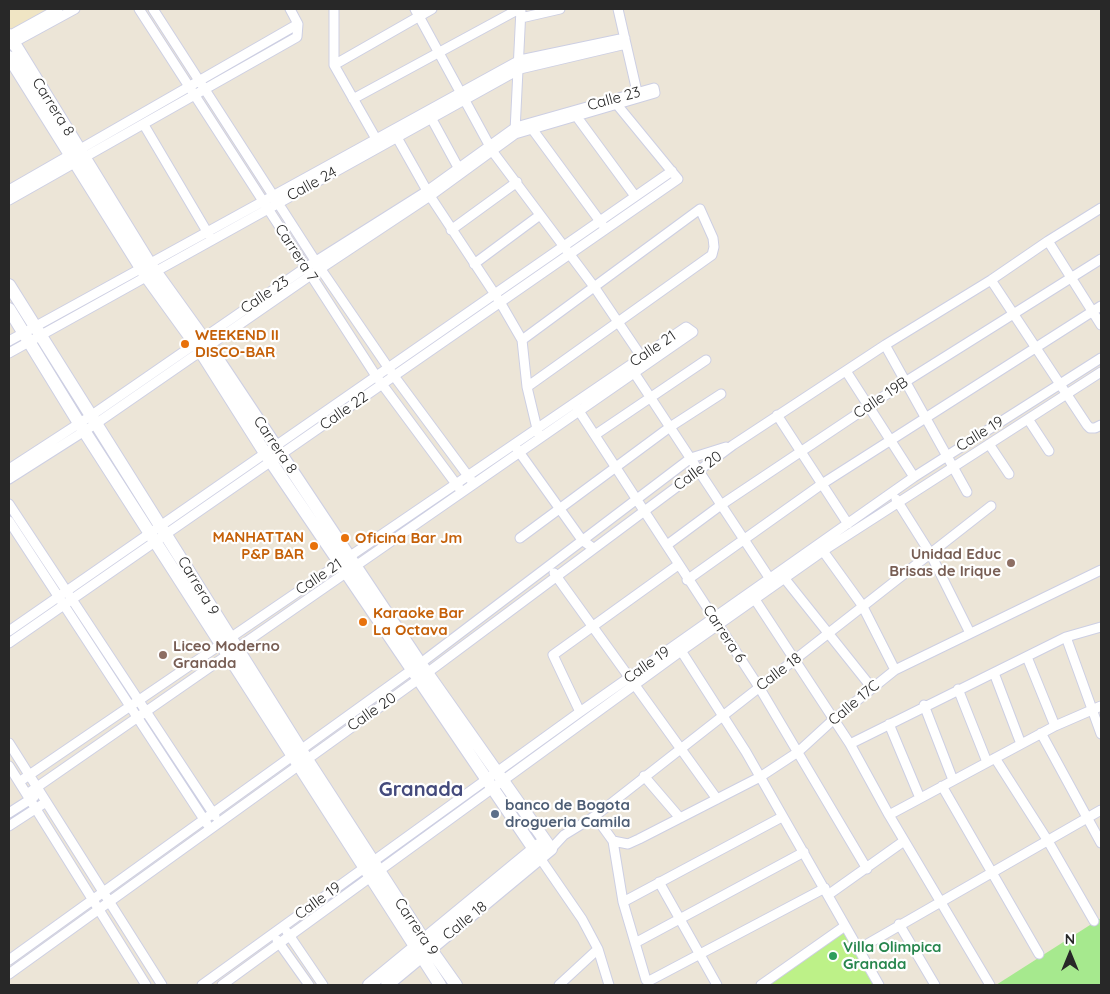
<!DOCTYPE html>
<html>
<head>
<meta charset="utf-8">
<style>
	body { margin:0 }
	#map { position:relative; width:1110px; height:994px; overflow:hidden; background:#ece5d7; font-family:Quicksand,sans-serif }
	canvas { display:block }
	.frame { position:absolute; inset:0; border:10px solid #282828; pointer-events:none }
	.north { position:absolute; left:1045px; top:929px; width:50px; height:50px; -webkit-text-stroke:4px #fff; paint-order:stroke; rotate:0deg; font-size:14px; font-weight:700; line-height:20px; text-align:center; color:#282828 }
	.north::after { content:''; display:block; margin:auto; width:18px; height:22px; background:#282828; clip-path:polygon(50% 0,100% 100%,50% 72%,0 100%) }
</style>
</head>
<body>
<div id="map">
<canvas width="1110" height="994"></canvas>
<div class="frame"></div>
<div class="north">N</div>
</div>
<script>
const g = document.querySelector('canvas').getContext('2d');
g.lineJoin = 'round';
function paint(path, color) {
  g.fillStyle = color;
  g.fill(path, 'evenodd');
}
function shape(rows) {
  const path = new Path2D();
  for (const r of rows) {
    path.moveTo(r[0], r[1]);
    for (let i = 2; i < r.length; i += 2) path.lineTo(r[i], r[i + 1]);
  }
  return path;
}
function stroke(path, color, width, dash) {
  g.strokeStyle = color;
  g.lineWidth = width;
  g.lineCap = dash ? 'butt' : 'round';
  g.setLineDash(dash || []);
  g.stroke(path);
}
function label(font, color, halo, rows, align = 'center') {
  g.font = font + ' Quicksand,sans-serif';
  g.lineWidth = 4.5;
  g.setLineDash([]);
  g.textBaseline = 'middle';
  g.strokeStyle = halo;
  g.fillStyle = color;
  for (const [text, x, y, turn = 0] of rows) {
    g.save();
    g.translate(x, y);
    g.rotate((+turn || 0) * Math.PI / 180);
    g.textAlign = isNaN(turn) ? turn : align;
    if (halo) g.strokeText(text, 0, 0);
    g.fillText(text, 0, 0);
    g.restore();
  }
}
paint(shape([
	[9,9,49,9,9,31]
]), '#f0e5c4');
paint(shape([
	[1101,918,1101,985,996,985]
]), '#a6e98e');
paint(shape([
	[845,926,879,985,766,985]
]), '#bdf188');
const street = shape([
	[139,9,376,376,459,488],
	[153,9,316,262,394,376,471,480],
	[334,9,334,65,379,144],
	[415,9,493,152,595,288,645,362],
	[618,9,638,96],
	[521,18,560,9],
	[9,36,58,9],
	[9,45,75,9],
	[334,65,432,9],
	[353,99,519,9],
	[574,113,635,196],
	[429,114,459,169],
	[144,125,209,235],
	[530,126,602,224],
	[515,131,521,9],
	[395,134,430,196,500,302,522,340,527,387,538,433],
	[9,190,298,24],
	[9,200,297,37,298,24,290,9],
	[451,230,517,182],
	[1048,241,1101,325],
	[474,264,540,215],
	[991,280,1087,425,1090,428,1095,428,1101,425],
	[522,340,700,209,713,238,714,247,712,255,527,387],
	[9,341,520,60,625,38],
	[885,345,967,492],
	[9,353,520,69,626,44],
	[631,368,770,579],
	[846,371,914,477],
	[577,408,759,687,867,869],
	[777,415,848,524],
	[1028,419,1049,451],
	[595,435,706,360],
	[989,444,1009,474],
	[517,449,582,540,593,548],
	[9,469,92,415,305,268,427,191,516,127,654,88,655,93,515,134,430,196,311,275,97,423,9,479],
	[896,499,930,553,970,633],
	[9,504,215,816],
	[9,521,207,824],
	[520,538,670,427,721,394],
	[667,545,721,505,905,382,1101,259],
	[823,551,862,605,895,670],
	[554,573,717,799],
	[785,579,872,688],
	[687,580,822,484,1101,306],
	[752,595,850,744,889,815,990,985],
	[9,631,672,171],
	[1066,637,1101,734],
	[9,643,678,179,614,101],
	[678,646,746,752,879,985],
	[1027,657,1055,726],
	[994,673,1021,744],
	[958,689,987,762],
	[924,705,953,780],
	[580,712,553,655,678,565],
	[889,724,920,798],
	[1041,733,1101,843],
	[9,743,162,985],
	[850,744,1066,637,1101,627],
	[995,758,1048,841,1094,921],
	[9,766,146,985],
	[644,776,680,818],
	[19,782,686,327,693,332,27,794],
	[942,786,1039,954],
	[9,813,34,797],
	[889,815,1055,726,1101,706],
	[595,816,613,841,623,902,646,980,649,981,825,888],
	[9,826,46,802],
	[613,841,628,844,639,839,760,777,798,752,834,719,895,670,1101,570],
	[551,849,564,835,595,816,991,506],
	[540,858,582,919,598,949,609,985],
	[659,882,717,985],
	[828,895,904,841],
	[623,902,782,817],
	[899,924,935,985],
	[287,932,323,985],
	[277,940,309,985],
	[635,943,804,852],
	[857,950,1101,810],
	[9,960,413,669,691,458,726,447],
	[9,974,427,673,733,445,885,345,991,280,1048,241,1101,208],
	[202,985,580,712,914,477,1101,358],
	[222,985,681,651,823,551,1101,372],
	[559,985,598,949],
	[761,985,845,926]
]);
const secondary = shape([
	[9,35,150,264,209,346,420,663,551,849,387,985],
	[9,57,146,276,201,352,265,453,540,858],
	[9,285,306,758,422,937,456,985],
	[9,309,79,423,440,985],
	[369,985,539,845]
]);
stroke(street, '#cdcfe3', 11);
stroke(secondary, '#cdcfe3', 14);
stroke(street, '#fff', 9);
stroke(secondary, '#fff', 12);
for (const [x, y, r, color] of [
	[185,344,5,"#e8710a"],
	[345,538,5,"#e8710a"],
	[314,546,5,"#e8710a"],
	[1011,563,5,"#8d6e63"],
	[363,622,5,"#e8710a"],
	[163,655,5,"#8d6e63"],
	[495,814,5,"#5c6f8a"],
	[833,956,5,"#2e9e5b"]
]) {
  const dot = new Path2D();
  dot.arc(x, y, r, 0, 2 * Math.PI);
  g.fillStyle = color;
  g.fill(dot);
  stroke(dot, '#fff', 2);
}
label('15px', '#282828', '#fff', [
	["Calle 23",614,99,-15],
	["Carrera 8",53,107,58],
	["Calle 24",312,184,-29],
	["Carrera 7",296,253,57],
	["Calle 23",265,295,-34],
	["Calle 21",653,349,-34],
	["Calle 19B",881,398,-34],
	["Calle 22",344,411,-35],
	["Calle 19",980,434,-32],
	["Carrera 8",275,445,56],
	["Calle 20",698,471,-36],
	["Calle 21",319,577,-34],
	["Carrera 9",198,586,59],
	["Carrera 6",724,634,57],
	["Calle 19",647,665,-35],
	["Calle 18",779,672,-37],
	["Calle 17C",854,703,-40],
	["Calle 20",372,712,-35],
	["Calle 19",318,901,-36],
	["Calle 18",465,921,-39],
	["Carrera 9",416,927,56]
]);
label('bold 15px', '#c56008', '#fff', [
	["WEEKEND II",195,335],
	["DISCO-BAR",195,352],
	["MANHATTAN",304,537,"right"],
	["P&P BAR",304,554,"right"],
	["Oficina Bar Jm",355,538],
	["Karaoke Bar",373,613],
	["La Octava",373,630]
], 'left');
label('bold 15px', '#785e54', '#fff', [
	["Unidad Educ",1001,554],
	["Brisas de Irique",1001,571],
	["Liceo Moderno",173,646,"left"],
	["Granada",173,663,"left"]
], 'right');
label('bold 15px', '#4e5e75', '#fff', [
	["banco de Bogota",505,805],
	["drogueria Camila",505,822]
], 'left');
label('bold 15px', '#27864d', '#fff', [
	["Villa Olimpica",843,947],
	["Granada",843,964]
], 'left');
label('bold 20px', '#444a7c', '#fff', [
	["Granada",421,790]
]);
</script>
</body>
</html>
